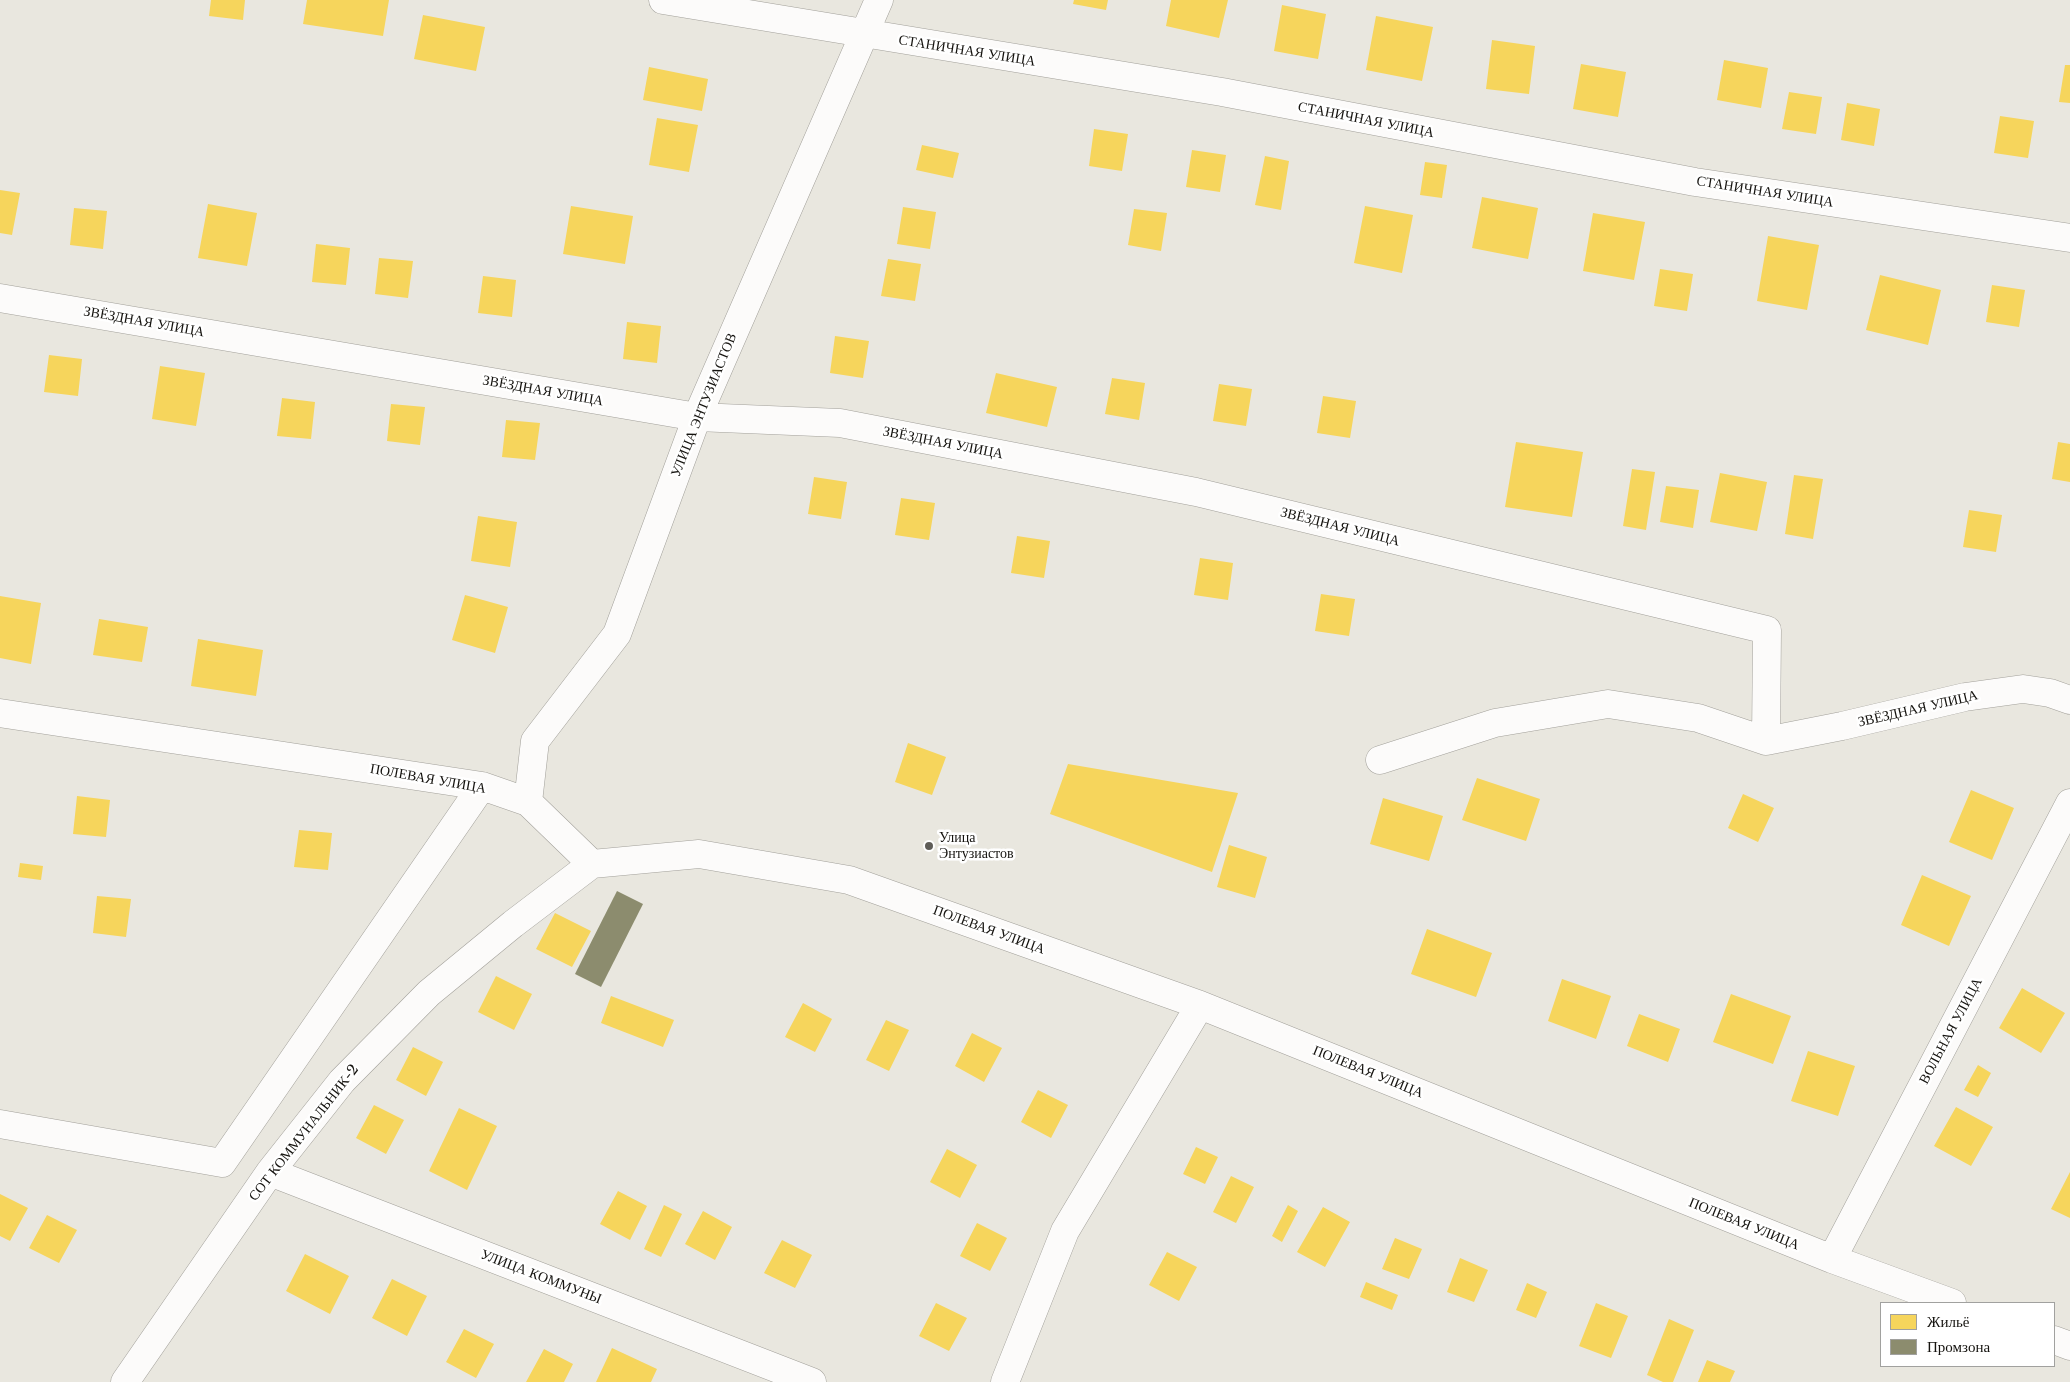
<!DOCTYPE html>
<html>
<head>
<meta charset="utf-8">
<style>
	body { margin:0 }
	#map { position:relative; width:2070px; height:1382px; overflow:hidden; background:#e9e7df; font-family:"Libre Baskerville",serif }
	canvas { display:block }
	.legend { position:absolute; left:1880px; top:1302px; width:175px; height:65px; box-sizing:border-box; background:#fff; border:1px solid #a1a19f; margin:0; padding:6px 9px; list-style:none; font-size:15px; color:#15130f }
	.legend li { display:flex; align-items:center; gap:10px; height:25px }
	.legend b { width:25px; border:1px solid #a1a19f }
</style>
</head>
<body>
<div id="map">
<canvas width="2070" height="1382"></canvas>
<ul class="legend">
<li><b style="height:14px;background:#f6d55c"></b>Жильё</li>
<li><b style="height:14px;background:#8c8c6e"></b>Промзона</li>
</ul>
</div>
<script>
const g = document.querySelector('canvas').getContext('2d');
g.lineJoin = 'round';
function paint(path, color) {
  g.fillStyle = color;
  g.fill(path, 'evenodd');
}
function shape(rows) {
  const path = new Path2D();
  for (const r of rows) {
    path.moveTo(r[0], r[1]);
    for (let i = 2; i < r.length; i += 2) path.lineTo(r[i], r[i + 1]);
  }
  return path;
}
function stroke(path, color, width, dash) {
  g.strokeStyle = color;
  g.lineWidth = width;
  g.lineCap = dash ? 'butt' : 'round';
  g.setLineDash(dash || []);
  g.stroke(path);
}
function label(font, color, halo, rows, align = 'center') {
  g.font = font + ' "Libre Baskerville",serif';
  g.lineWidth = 5;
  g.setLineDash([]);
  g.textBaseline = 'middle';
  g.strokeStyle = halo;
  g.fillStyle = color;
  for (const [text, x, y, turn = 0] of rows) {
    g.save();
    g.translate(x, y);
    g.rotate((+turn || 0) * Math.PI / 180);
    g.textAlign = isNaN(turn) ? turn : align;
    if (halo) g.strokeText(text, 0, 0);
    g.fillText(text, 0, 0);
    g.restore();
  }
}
paint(shape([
	[211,0,245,0,243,20,209,16],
	[307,0,389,0,383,36,303,24],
	[1074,0,1108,0,1106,10,1073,4],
	[1171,0,1228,0,1219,38,1166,26],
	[1282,5,1326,14,1318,59,1274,51],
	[423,15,485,27,476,71,414,59],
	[1376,16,1433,27,1422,81,1366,70],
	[1492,40,1535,46,1529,94,1486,89],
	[1724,60,1768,68,1761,108,1717,100],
	[1581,64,1626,72,1618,117,1573,109],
	[2065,65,2070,65,2070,103,2059,102],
	[649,67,708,79,702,111,643,100],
	[1789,92,1822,97,1816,134,1782,129],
	[1847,103,1880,109,1874,146,1841,140],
	[2000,116,2034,121,2028,158,1994,153],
	[657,118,698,125,689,172,649,165],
	[1094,129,1128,134,1122,171,1089,166],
	[922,145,959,153,953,178,916,170],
	[1192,150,1226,155,1220,192,1186,187],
	[1265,156,1289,161,1281,210,1255,205],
	[1425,162,1447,165,1442,198,1420,195],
	[0,190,20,193,12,235,0,233],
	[1482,197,1538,208,1528,259,1472,248],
	[208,204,257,213,247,266,198,258],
	[571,206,633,216,625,264,563,254],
	[1365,206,1413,215,1402,273,1354,263],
	[903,207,936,212,930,249,897,244],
	[74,208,107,211,103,249,70,245],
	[1134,209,1167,213,1161,251,1128,245],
	[1593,213,1645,222,1634,280,1583,271],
	[1768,236,1819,245,1807,310,1757,301],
	[316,244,350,248,346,285,312,282],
	[379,258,413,261,408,298,375,294],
	[888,259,921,264,915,301,881,296],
	[1660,269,1693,274,1687,311,1654,306],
	[1880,275,1941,290,1928,345,1866,330],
	[483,276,516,280,512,317,478,313],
	[1992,285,2025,290,2019,327,1986,322],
	[627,322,661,326,657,363,623,359],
	[835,336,869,341,863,378,830,373],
	[49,355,82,359,78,396,44,392],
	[160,366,205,373,196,426,152,419],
	[996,373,1057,387,1047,427,986,413],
	[1112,378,1145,383,1139,420,1105,414],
	[1219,384,1252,389,1246,426,1213,421],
	[1323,396,1356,401,1350,438,1317,433],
	[282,398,315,402,311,439,277,436],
	[391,404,425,407,420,445,387,441],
	[506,420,540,423,535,460,502,457],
	[1516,442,1583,452,1572,517,1505,507],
	[2058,442,2070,444,2070,482,2052,479],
	[1632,469,1655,472,1646,530,1623,526],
	[1720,473,1767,482,1757,531,1710,522],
	[1794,475,1823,479,1813,539,1785,534],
	[814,477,847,482,841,519,808,514],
	[1666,486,1699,490,1693,528,1660,522],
	[901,498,935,503,929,540,895,535],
	[1969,510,2002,515,1996,552,1963,547],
	[478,516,517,522,510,567,471,561],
	[1017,536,1050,541,1044,578,1011,573],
	[1200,558,1233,563,1228,600,1194,595],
	[1321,594,1355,599,1349,636,1315,631],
	[465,595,508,607,495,653,452,640],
	[0,596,41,603,31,664,0,658],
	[99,619,148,627,142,662,93,655],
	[198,639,263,650,256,696,191,686],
	[908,743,946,757,932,795,895,782],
	[1068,764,1238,793,1212,872,1050,814],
	[1477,778,1540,799,1526,841,1462,820],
	[1971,790,2014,808,1992,860,1949,842],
	[1743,794,1774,808,1758,842,1728,828],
	[77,796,110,800,106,837,73,834],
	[1383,798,1443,816,1429,861,1370,844],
	[299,830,332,833,328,870,294,867],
	[1229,845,1267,857,1255,898,1217,887],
	[20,863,43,866,41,880,18,877],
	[1922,875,1971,896,1949,946,1901,925],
	[97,896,131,899,126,937,93,933],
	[555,913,591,931,572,967,536,949],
	[1427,929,1492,953,1476,997,1411,974],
	[496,976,532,994,514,1030,478,1012],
	[1562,979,1611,996,1596,1039,1548,1021],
	[2022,988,2065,1013,2041,1053,1999,1028],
	[1731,994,1791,1016,1773,1064,1713,1042],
	[611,996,674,1020,663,1047,601,1023],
	[803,1003,832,1019,815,1052,785,1037],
	[1639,1014,1680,1029,1668,1062,1627,1046],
	[886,1020,909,1030,889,1071,866,1060],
	[972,1033,1002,1048,984,1082,955,1066],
	[413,1047,443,1062,426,1096,396,1080],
	[1808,1051,1855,1066,1838,1116,1791,1101],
	[1978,1065,1991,1073,1978,1097,1964,1090],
	[1038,1090,1068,1105,1051,1138,1021,1122],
	[374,1105,404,1120,386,1154,356,1138],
	[1956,1107,1993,1127,1971,1166,1934,1146],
	[459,1108,497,1126,467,1190,429,1171],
	[1196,1147,1218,1157,1205,1184,1183,1174],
	[947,1149,977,1165,960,1198,930,1182],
	[2070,1172,2070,1218,2051,1209],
	[1231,1176,1254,1187,1236,1223,1213,1212],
	[618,1191,647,1206,630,1240,600,1224],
	[0,1194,28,1208,10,1241,0,1236],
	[664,1205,682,1214,661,1257,644,1249],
	[1288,1205,1298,1211,1282,1242,1272,1236],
	[1323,1207,1350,1222,1325,1267,1297,1252],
	[703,1211,732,1227,715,1260,685,1244],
	[47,1215,77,1230,59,1263,29,1248],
	[977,1223,1007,1238,990,1271,960,1256],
	[1395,1238,1422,1249,1409,1279,1382,1269],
	[782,1240,812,1255,795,1288,764,1273],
	[1167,1252,1197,1267,1179,1301,1149,1285],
	[305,1254,349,1276,330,1314,286,1291],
	[1460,1258,1488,1270,1474,1302,1447,1292],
	[392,1279,427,1296,407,1336,372,1318],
	[1366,1282,1398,1295,1392,1310,1360,1297],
	[1527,1283,1547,1292,1536,1318,1516,1310],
	[936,1303,967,1318,949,1351,919,1336],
	[1596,1303,1628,1316,1611,1358,1579,1346],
	[1669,1319,1694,1330,1673,1382,1663,1382,1647,1375],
	[464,1329,494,1344,476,1378,446,1362],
	[612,1348,657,1369,651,1382,596,1382],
	[544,1349,573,1364,564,1382,526,1382],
	[1707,1360,1735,1371,1730,1382,1698,1382]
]), '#f6d55c');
paint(shape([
	[617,891,643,904,601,987,575,974]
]), '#8c8c6e');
const minor = shape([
	[663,0,1222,92,1695,182,2070,238],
	[0,298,697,417,840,423,1196,492,1767,630,1766,741],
	[0,713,482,786,528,802,592,864,699,854,849,880,1200,1005,1832,1259,1952,1303],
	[1380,760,1495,723,1608,704,1698,718,1766,741,1842,726,1965,697,2023,689,2050,693,2070,700],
	[528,802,535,741,617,634,697,417,879,0],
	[0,1124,222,1163,482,786],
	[270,1172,812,1382],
	[1832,1259,2070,803],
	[2054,1340,2070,1346],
	[125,1382,270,1172,342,1081,429,993,513,924,592,864],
	[1005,1382,1065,1231,1200,1005]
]);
stroke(minor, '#a2a09a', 29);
stroke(minor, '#fcfbfa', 28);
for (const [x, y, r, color] of [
	[929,846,5,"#5f5d58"]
]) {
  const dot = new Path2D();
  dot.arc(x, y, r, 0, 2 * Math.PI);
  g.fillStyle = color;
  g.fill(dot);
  stroke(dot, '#fff', 2);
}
label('14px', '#15130f', '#fff', [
	["СТАНИЧНАЯ УЛИЦА",967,51,9],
	["СТАНИЧНАЯ УЛИЦА",1366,120,11],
	["СТАНИЧНАЯ УЛИЦА",1765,192,9],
	["ЗВЁЗДНАЯ УЛИЦА",144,322,10],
	["ЗВЁЗДНАЯ УЛИЦА",543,391,10],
	["УЛИЦА ЭНТУЗИАСТОВ",704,405,-68],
	["ЗВЁЗДНАЯ УЛИЦА",943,443,11],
	["ЗВЁЗДНАЯ УЛИЦА",1340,527,14],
	["ЗВЁЗДНАЯ УЛИЦА",1918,709,-13],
	["ПОЛЕВАЯ УЛИЦА",428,779,10],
	["ПОЛЕВАЯ УЛИЦА",989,930,20],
	["ВОЛЬНАЯ УЛИЦА",1951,1031,-62],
	["ПОЛЕВАЯ УЛИЦА",1368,1072,22],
	["СОТ КОММУНАЛЬНИК-2",304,1133,-52],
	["ПОЛЕВАЯ УЛИЦА",1744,1224,22],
	["УЛИЦА КОММУНЫ",541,1277,21]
]);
label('14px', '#15130f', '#fff', [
	["Улица",939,838],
	["Энтузиастов",939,854]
], 'left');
</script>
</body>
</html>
